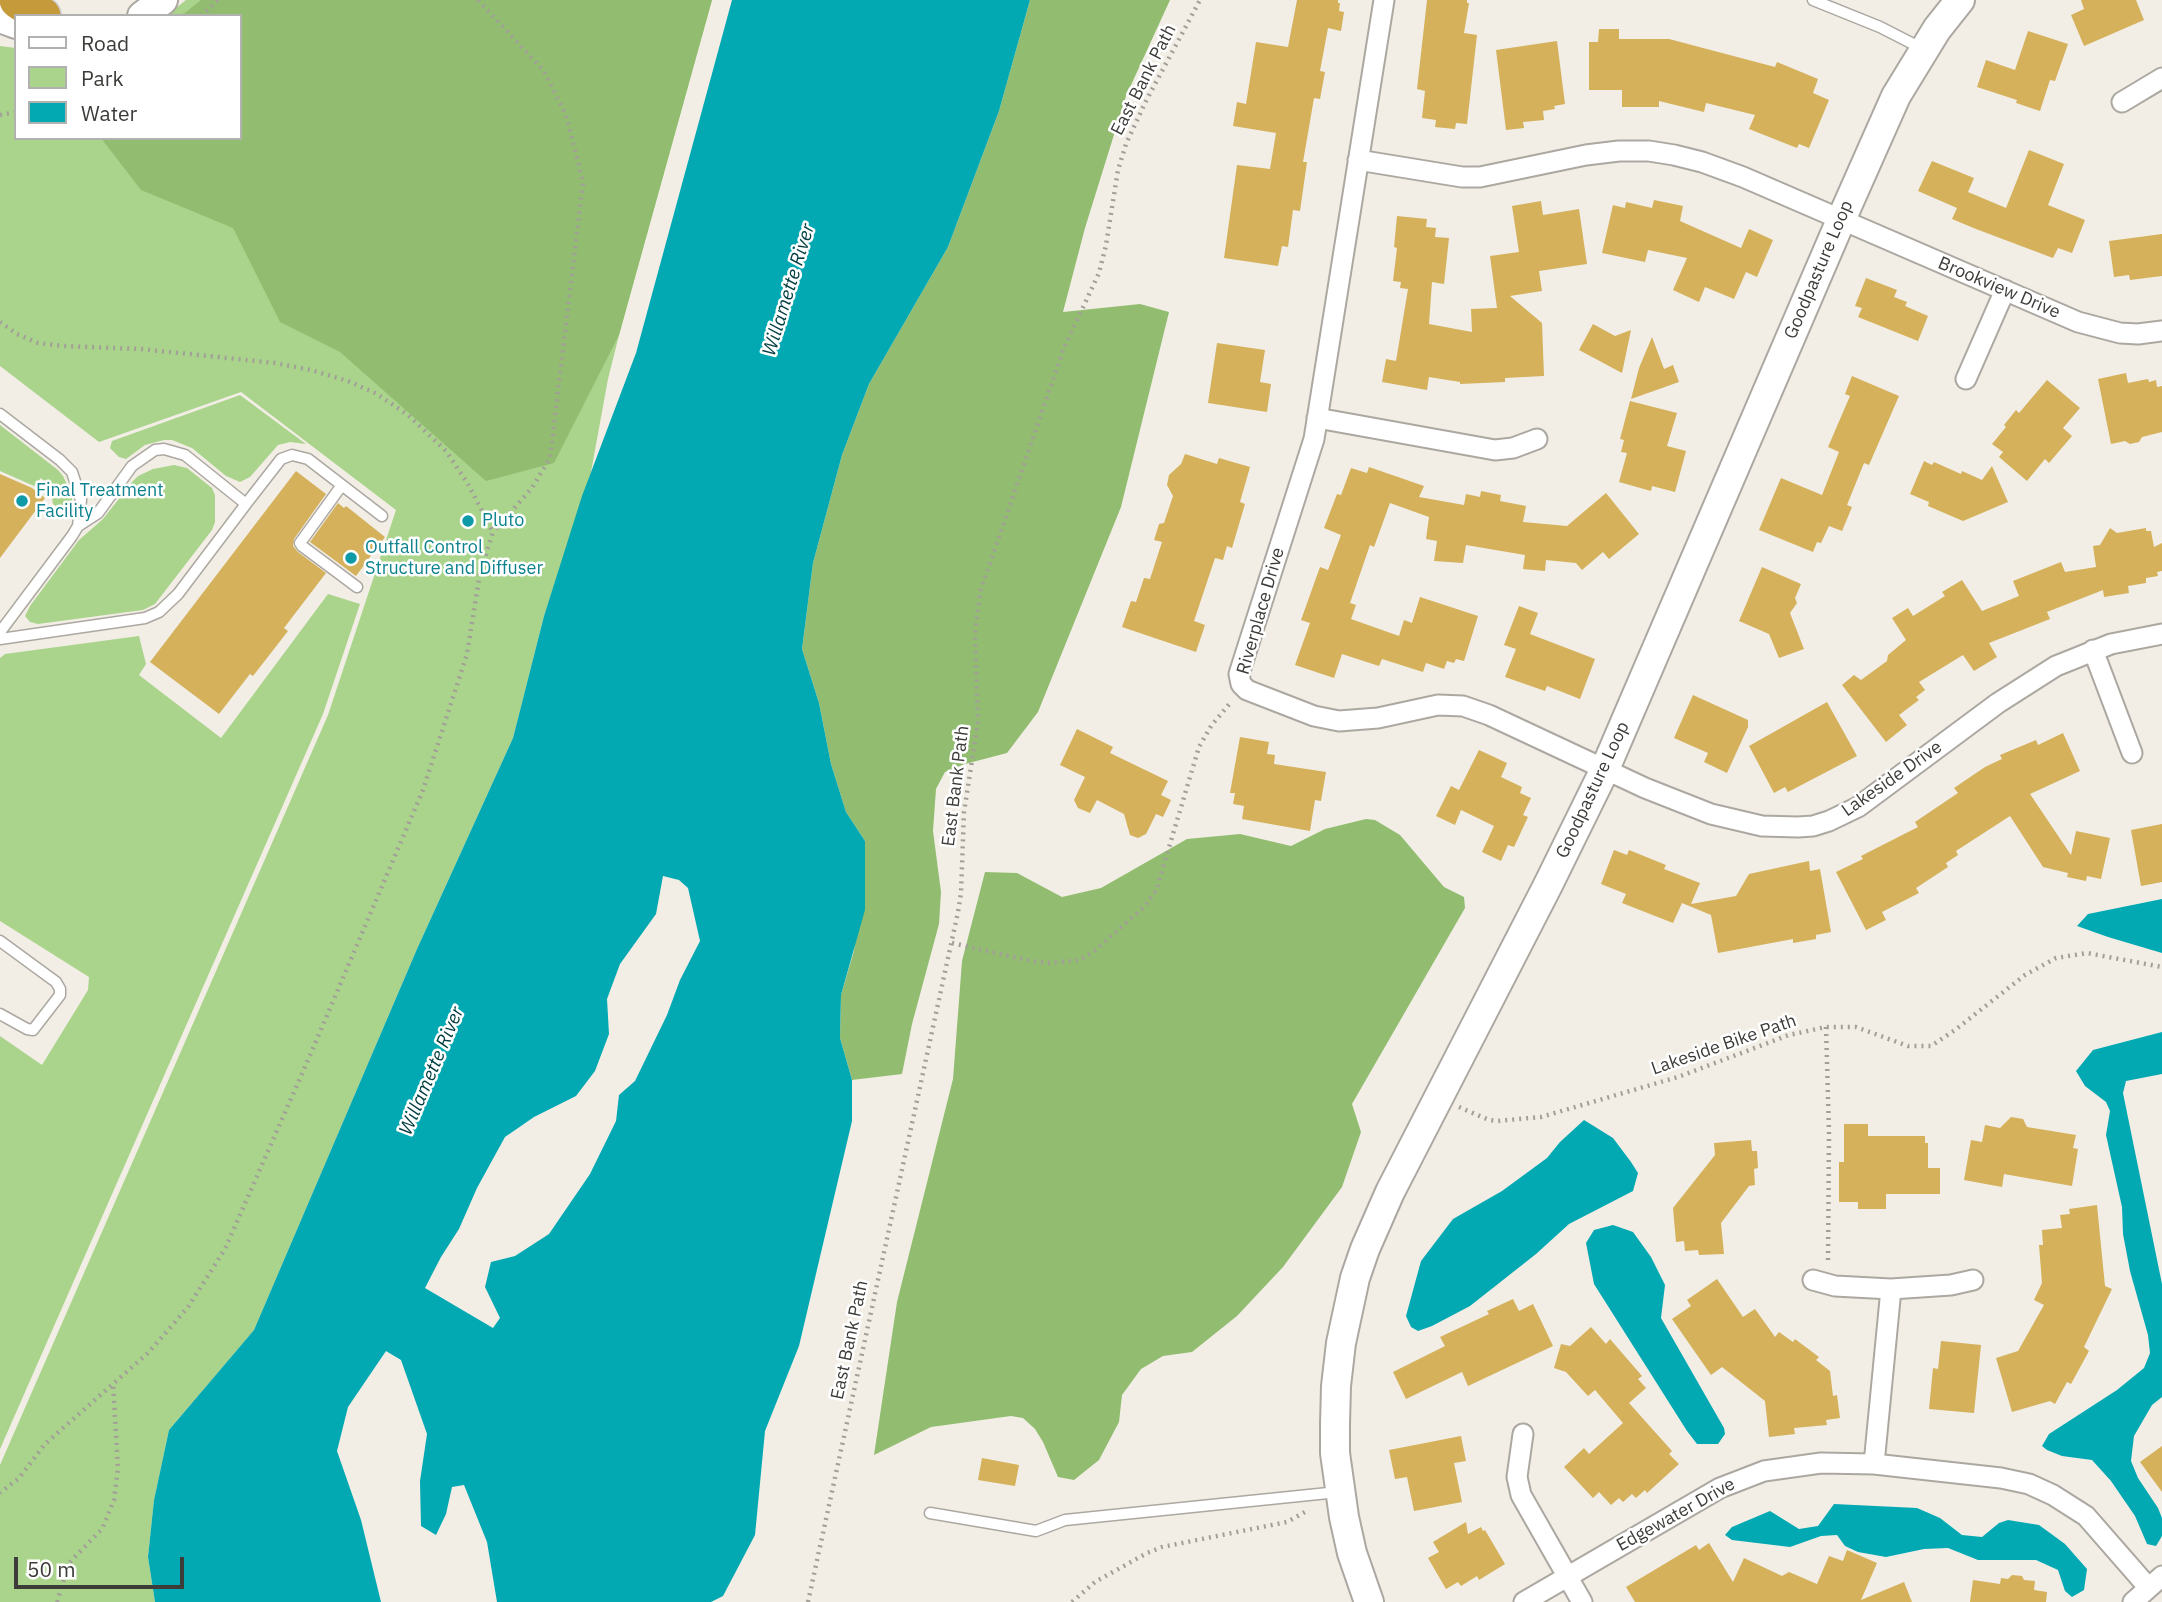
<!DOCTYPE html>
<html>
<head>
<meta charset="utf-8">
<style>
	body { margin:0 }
	#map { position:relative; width:2162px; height:1602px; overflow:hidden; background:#f2eee6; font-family:"IBM Plex Sans",sans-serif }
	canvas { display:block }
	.legend { position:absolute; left:14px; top:14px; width:228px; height:126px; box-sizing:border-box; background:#fff; border:2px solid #b1b1b0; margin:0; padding:9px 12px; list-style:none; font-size:21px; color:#3d3c39 }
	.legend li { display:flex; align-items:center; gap:14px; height:35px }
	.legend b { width:35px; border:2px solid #b1b1b0 }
	.scale { position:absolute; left:14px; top:1557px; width:170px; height:32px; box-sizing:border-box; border:4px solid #3d3c39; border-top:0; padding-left:9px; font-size:21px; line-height:24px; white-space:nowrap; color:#3d3c39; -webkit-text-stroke:5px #fff; paint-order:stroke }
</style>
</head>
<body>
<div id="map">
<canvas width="2162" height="1602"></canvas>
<ul class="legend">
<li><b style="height:9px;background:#fff"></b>Road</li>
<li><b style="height:19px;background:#aad48b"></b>Park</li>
<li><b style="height:19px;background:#02a9b2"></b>Water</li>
</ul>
<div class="scale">50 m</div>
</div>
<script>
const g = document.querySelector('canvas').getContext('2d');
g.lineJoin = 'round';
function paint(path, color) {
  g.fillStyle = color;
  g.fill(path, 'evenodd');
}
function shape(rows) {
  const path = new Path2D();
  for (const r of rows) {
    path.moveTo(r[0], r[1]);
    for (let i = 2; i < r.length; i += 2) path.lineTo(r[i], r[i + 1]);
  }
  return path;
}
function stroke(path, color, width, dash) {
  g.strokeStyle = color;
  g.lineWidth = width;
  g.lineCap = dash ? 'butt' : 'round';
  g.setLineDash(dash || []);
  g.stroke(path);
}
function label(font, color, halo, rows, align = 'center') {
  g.font = font + ' "IBM Plex Sans",sans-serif';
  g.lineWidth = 5;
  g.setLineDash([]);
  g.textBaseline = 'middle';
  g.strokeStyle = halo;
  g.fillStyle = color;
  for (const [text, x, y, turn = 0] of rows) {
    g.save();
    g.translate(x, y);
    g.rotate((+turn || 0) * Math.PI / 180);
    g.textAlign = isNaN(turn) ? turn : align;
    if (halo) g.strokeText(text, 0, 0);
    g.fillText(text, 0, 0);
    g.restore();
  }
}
paint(shape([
	[186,0,712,0,619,335,608,379,591,472,544,616,513,738,417,949,254,1330,169,1430,154,1500,148,1557,155,1602,0,1602,0,1465,328,715,396,510,241,392,99,442,0,366,0,46,16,48,16,138,240,138,240,16,166,16],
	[240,395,306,444,290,442,278,445,250,477,240,482,226,476,192,448,172,440,164,440,145,445,126,459,119,457,110,448,112,441],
	[0,425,58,470,63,476,72,495,72,518,53,504,50,486,41,478,34,486,0,471],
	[174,465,187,468,212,488,215,495,215,522,212,530,155,604,143,610,38,624,30,622,25,616,30,606,79,540,103,519,132,482,138,476,153,469],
	[328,594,360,604,323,714,0,1449,0,1036,42,1065,88,990,89,977,0,921,0,658,5,654,139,636,146,664,139,675,221,738]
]), '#aad48b');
paint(shape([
	[201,0,712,0,619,335,554,463,486,481,340,352,280,322,233,228,141,190,101,138,240,138,240,16,181,16],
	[1030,0,1170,0,1126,96,1085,228,1063,312,1140,304,1169,312,1121,507,1038,712,1007,753,965,764,945,772,936,789,933,831,941,892,939,924,912,1024,902,1074,852,1080,840,1038,841,995,854,951,865,841,846,812,831,764,819,703,802,649,813,563,842,455,869,384,948,247,999,111],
	[1366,819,1375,820,1400,835,1444,887,1464,897,1465,908,1352,1104,1361,1132,1342,1187,1283,1267,1237,1316,1192,1352,1163,1356,1141,1369,1122,1395,1119,1422,1099,1460,1074,1480,1058,1477,1043,1442,1035,1429,1023,1418,1011,1416,931,1427,874,1455,897,1302,953,1079,962,961,985,872,1017,873,1062,897,1101,888,1187,839,1240,834,1291,846,1325,829]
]), '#92bd70');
paint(shape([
	[732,0,1030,0,999,111,948,247,869,384,842,455,813,563,802,649,819,703,831,764,846,812,865,841,865,910,841,995,840,1038,852,1080,852,1121,799,1346,765,1431,755,1535,723,1596,711,1602,497,1602,487,1542,464,1485,452,1487,446,1514,436,1535,421,1526,420,1481,427,1434,401,1360,386,1351,348,1407,337,1451,361,1520,381,1602,155,1602,148,1557,154,1500,169,1430,254,1330,417,949,513,738,544,616,582,496,636,353],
	[663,876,679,880,688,888,700,941,680,980,667,1015,635,1081,619,1095,616,1121,590,1174,549,1234,515,1256,491,1262,485,1287,500,1318,493,1328,425,1288,441,1257,459,1229,477,1188,505,1137,534,1117,576,1096,595,1071,609,1034,607,999,620,964,656,914],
	[2162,899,2162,953,2108,937,2077,926,2088,914],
	[2162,1032,2162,1074,2126,1081,2123,1093,2162,1284,2162,1397,2152,1405,2134,1436,2131,1461,2138,1478,2158,1508,2162,1518,2162,1536,2156,1546,2147,1544,2135,1516,2111,1481,2092,1460,2062,1456,2047,1450,2042,1446,2049,1434,2117,1390,2144,1368,2150,1353,2148,1335,2130,1271,2123,1234,2122,1207,2106,1135,2110,1111,2106,1102,2085,1086,2076,1071,2093,1050],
	[1584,1120,1613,1138,1631,1162,1638,1173,1633,1191,1569,1224,1536,1254,1470,1306,1432,1326,1418,1331,1411,1327,1406,1316,1421,1261,1453,1219,1502,1191,1547,1158,1560,1142],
	[1613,1225,1633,1232,1651,1257,1665,1285,1661,1318,1724,1428,1725,1434,1718,1444,1697,1444,1687,1431,1594,1284,1586,1243,1594,1230],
	[1834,1504,1917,1508,1940,1518,1962,1535,1982,1537,1999,1523,2008,1520,2039,1525,2065,1544,2087,1569,2084,1590,2072,1597,2065,1591,2058,1570,2036,1560,1978,1560,1948,1548,1924,1549,1886,1557,1858,1552,1845,1546,1837,1535,1821,1536,1790,1547,1732,1540,1725,1535,1732,1527,1770,1511,1799,1529,1818,1526]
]), '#02a9b2');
paint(shape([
	[1297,0,1338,0,1338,3,1340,3,1339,11,1344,12,1341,31,1328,28,1320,71,1325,72,1320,99,1314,98,1303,162,1307,162,1300,211,1293,210,1288,247,1282,246,1278,266,1224,258,1237,165,1270,169,1276,133,1233,126,1237,102,1246,104,1256,42,1288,47],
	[1427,0,1467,0,1467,3,1469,3,1464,33,1477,35,1467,124,1456,123,1455,129,1435,127,1436,120,1422,118,1425,91,1417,89],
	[2081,0,2136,0,2144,20,2084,46,2071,15,2084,9],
	[1599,29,1619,29,1619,39,1669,39,1775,67,1777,62,1818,79,1813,93,1829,100,1809,148,1799,144,1797,148,1749,129,1755,115,1706,103,1704,112,1659,101,1659,107,1622,107,1622,90,1589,90,1589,42,1598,42],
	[2028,31,2068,44,2055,81,2050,80,2040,111,2016,103,2017,100,1977,87,1986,60,2015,70],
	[1557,41,1565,104,1554,106,1555,109,1543,111,1544,120,1523,122,1524,128,1506,130,1496,50],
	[2029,150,2064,164,2048,205,2085,220,2072,253,2058,248,2053,258,1976,229,1952,219,1957,208,1918,191,1932,161,1974,178,1968,192,2006,208],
	[1654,200,1683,206,1680,221,1741,248,1749,229,1773,240,1757,277,1746,272,1734,299,1705,287,1699,302,1673,290,1687,258,1648,250,1645,262,1602,253,1613,205,1625,208,1626,202,1652,208],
	[1541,201,1543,215,1579,209,1587,264,1539,271,1542,291,1510,296,1542,323,1544,376,1505,378,1505,382,1460,384,1460,382,1429,377,1427,390,1382,382,1386,359,1396,361,1408,289,1400,288,1401,282,1393,281,1397,248,1394,247,1397,216,1427,219,1426,227,1436,228,1435,237,1449,238,1444,284,1432,282,1429,324,1472,332,1471,309,1497,308,1490,256,1519,252,1512,206],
	[2162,234,2162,276,2130,280,2129,275,2114,277,2109,241],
	[1866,278,1897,290,1894,297,1907,302,1905,306,1928,316,1918,341,1858,317,1862,308,1855,306],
	[1593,324,1615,336,1631,330,1622,373,1579,350],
	[1652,337,1664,369,1673,365,1679,382,1631,399,1639,368],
	[1217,343,1265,350,1260,382,1271,384,1267,412,1208,403],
	[2126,373,2128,383,2148,379,2149,382,2156,380,2157,387,2162,386,2162,432,2142,437,2139,442,2130,444,2125,441,2111,444,2098,379],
	[1852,376,1899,396,1869,465,1864,463,1847,505,1852,507,1842,531,1829,526,1821,543,1817,542,1813,552,1759,530,1781,478,1822,495,1839,452,1828,447,1850,396,1845,394],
	[2047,380,2080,408,2063,428,2072,436,2049,463,2045,459,2027,481,1999,457,2003,452,1992,444,2006,427,2004,425,2016,410,2019,413],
	[1630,401,1677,413,1667,446,1686,451,1675,492,1652,486,1651,491,1619,482,1627,453,1621,452,1624,440,1620,439],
	[1185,454,1217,464,1219,458,1250,467,1240,502,1245,504,1232,548,1227,546,1223,560,1215,558,1194,621,1205,625,1196,652,1122,627,1131,601,1136,602,1144,578,1150,579,1162,542,1154,540,1159,524,1164,523,1173,496,1167,485,1169,475,1181,464],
	[1924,461,1932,465,1934,462,1961,474,1962,471,1982,480,1992,466,2008,502,1963,521,1928,506,1929,502,1910,494],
	[1369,467,1424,486,1419,497,1464,505,1466,494,1480,497,1481,491,1501,495,1500,501,1526,506,1523,522,1567,526,1606,493,1639,534,1609,559,1603,552,1582,570,1576,563,1546,560,1545,571,1523,569,1525,555,1466,545,1463,563,1434,561,1437,541,1426,539,1429,517,1390,503,1374,547,1370,545,1350,603,1356,605,1351,619,1399,636,1404,620,1412,623,1420,597,1478,616,1464,661,1456,659,1454,663,1447,661,1444,669,1426,663,1423,672,1382,659,1379,666,1342,654,1334,678,1295,665,1310,623,1301,620,1320,567,1328,570,1341,535,1324,528,1337,494,1341,495,1351,468,1367,473],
	[296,471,326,494,294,539,293,546,298,552,326,573,284,628,288,631,253,676,250,674,219,714,150,662],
	[0,474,32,488,45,498,0,558],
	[338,503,344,508,346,506,385,537,356,576,310,542],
	[2110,528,2117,533,2146,528,2146,531,2151,531,2154,547,2162,543,2162,571,2157,572,2158,576,2146,578,2146,583,2128,586,2129,593,2104,597,2103,590,2047,612,2050,619,1989,643,1997,657,1974,671,1963,655,1919,682,1925,690,1916,697,1919,700,1899,715,1907,725,1886,742,1842,685,1854,675,1861,680,1887,661,1888,655,1906,640,1892,618,1908,608,1913,616,1945,596,1942,592,1962,580,1982,611,2019,596,2013,581,2061,562,2065,572,2096,567,2093,546,2100,545],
	[1762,567,1801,584,1795,598,1797,603,1790,613,1804,649,1779,658,1769,634,1739,621],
	[1519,606,1538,613,1530,634,1595,659,1580,699,1547,686,1545,691,1505,677,1516,649,1504,645],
	[1693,695,1748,720,1748,727,1727,773,1704,762,1708,753,1674,738],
	[1827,702,1857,756,1788,792,1785,787,1774,793,1749,746],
	[1077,729,1113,747,1110,753,1168,781,1161,795,1171,800,1163,817,1156,814,1146,834,1138,838,1130,835,1124,814,1097,800,1090,813,1078,808,1074,800,1085,777,1060,765],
	[2063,733,2080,771,2030,794,2071,855,2076,831,2110,838,2101,879,2087,876,2086,881,2067,877,2068,873,2043,867,2010,816,1956,851,1958,855,1946,863,1948,867,1916,888,1919,893,1882,912,1886,920,1866,930,1836,872,1863,859,1861,856,1918,827,1915,822,1958,793,1954,788,1985,767,2002,759,2000,755,2036,740,2038,745],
	[1240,737,1269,742,1267,754,1275,755,1274,764,1326,772,1321,801,1315,800,1310,831,1242,819,1244,806,1233,804,1235,793,1230,793],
	[1479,750,1507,763,1501,777,1522,787,1520,793,1531,798,1523,815,1528,817,1514,847,1508,845,1501,861,1482,852,1494,826,1461,810,1455,825,1436,816,1451,786,1459,790],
	[2162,824,2162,882,2141,886,2131,830],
	[1614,850,1627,855,1629,850,1666,865,1664,869,1700,883,1691,904,1736,896,1749,874,1809,861,1810,871,1820,869,1831,932,1816,935,1816,939,1793,943,1793,939,1718,953,1711,915,1682,903,1673,923,1622,903,1626,894,1601,884],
	[2011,1117,2023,1119,2027,1127,2076,1135,2073,1148,2078,1149,2072,1186,2004,1174,2002,1187,1964,1180,1971,1140,1982,1142,1985,1125,2000,1128],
	[1844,1124,1868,1124,1868,1136,1925,1136,1925,1143,1928,1143,1928,1168,1940,1168,1940,1194,1886,1194,1886,1209,1858,1209,1858,1202,1839,1202,1839,1162,1844,1162],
	[1751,1140,1752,1151,1757,1151,1758,1168,1754,1169,1755,1185,1749,1186,1721,1223,1724,1254,1699,1255,1698,1250,1685,1251,1684,1241,1676,1242,1673,1208,1715,1155,1714,1143],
	[2097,1205,2105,1286,2112,1289,2084,1347,2089,1351,2071,1384,2067,1382,2055,1404,2050,1401,2012,1412,1996,1358,2018,1351,2044,1305,2034,1300,2042,1283,2039,1245,2043,1245,2042,1230,2062,1228,2060,1215,2070,1214,2069,1209],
	[1717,1279,1743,1317,1755,1309,1775,1337,1779,1332,1793,1342,1795,1339,1819,1357,1816,1360,1830,1371,1833,1396,1837,1395,1840,1418,1826,1420,1827,1425,1794,1428,1795,1434,1769,1437,1765,1401,1722,1367,1711,1375,1672,1319,1691,1306,1687,1300],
	[1513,1299,1519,1311,1533,1304,1553,1346,1468,1386,1462,1372,1406,1399,1393,1372,1445,1346,1440,1337,1489,1314,1487,1311],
	[1591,1327,1606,1344,1610,1339,1642,1376,1638,1379,1646,1388,1629,1403,1672,1451,1669,1454,1679,1464,1647,1493,1645,1490,1636,1498,1632,1494,1623,1502,1619,1498,1611,1505,1599,1492,1593,1498,1564,1467,1584,1448,1589,1454,1623,1423,1595,1390,1588,1396,1566,1372,1554,1368,1561,1344,1570,1346],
	[1941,1341,1981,1345,1974,1413,1929,1409,1933,1368,1938,1369],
	[1461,1436,1466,1461,1454,1463,1462,1502,1414,1511,1407,1477,1395,1479,1389,1450],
	[2162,1446,2162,1492,2140,1462],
	[982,1458,1019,1465,1015,1486,978,1480],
	[1466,1522,1468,1534,1481,1527,1483,1531,1485,1530,1505,1564,1479,1580,1477,1576,1461,1586,1458,1582,1446,1589,1428,1558,1439,1552,1433,1542],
	[1709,1543,1733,1582,1744,1558,1782,1576,1789,1572,1817,1584,1829,1556,1843,1561,1847,1550,1877,1563,1861,1600,1904,1582,1912,1602,1635,1602,1626,1587,1696,1545,1699,1550],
	[2012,1575,2022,1576,2024,1580,2035,1581,2034,1590,2047,1592,2046,1602,1970,1602,1973,1580,2000,1584,2001,1578,2008,1579]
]), '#d4b15a');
const lane = shape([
	[1813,0,1880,27,1923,49],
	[0,414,60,460,72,472,81,500,78,526,72,536,0,632],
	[342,485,300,543,302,546,357,587],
	[246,504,281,459,292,455,308,459,382,516],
	[0,639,145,618,159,612,178,594,246,504,185,455,164,449,155,450,132,466,98,513,78,526],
	[0,941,56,982,60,989,60,995,33,1030,27,1029,0,1014],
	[930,1513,1036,1531,1065,1520,1338,1492]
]);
const street = shape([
	[1384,0,1314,439,1239,674,1241,684,1247,690,1314,716,1339,721,1378,718,1438,705,1463,706,1489,715,1645,788,1711,814,1762,826,1798,827,1813,826,1829,821,1858,807,1998,703,2056,666,2111,644,2162,634],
	[2122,102,2162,78],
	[1358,160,1462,177,1480,177,1586,155,1619,151,1649,151,1674,155,1702,162,1743,177,2078,322,2120,333,2138,334,2162,331],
	[1966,379,2005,290],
	[1317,418,1495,450,1513,448,1537,439],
	[2093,650,2132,753],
	[1813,1280,1835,1286,1891,1289,1951,1285,1973,1280],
	[1523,1434,1517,1477,1521,1495,1582,1602],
	[1874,1464,1891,1289],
	[1524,1602,1720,1488,1764,1471,1821,1463,1874,1464,2001,1478,2029,1484,2053,1495,2086,1516,2148,1587],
	[2133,1602,2162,1576]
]);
const secondary = shape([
	[142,16,163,0],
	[0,18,16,24],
	[1369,1602,1352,1553,1344,1517,1335,1453,1335,1424,1336,1386,1341,1343,1355,1278,1365,1249,1390,1192,1548,885,1605,769,1841,220,1896,96,1937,29,1960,0]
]);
const highway = shape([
	[18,0,42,16]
]);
stroke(lane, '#aca8a1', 13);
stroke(street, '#aca8a1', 23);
stroke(secondary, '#aca8a1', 32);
stroke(highway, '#cdcccc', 40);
stroke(shape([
	[478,0,544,71,566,115,583,182,550,458,532,488,493,532],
	[201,16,218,0],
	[0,115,16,112],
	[0,322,17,334,38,343,63,346,141,349,275,363,311,370,348,381,377,394,408,415,446,451,468,484,493,532,480,573,467,654,423,790,308,1060,225,1249,188,1307,148,1353,45,1444,19,1478,0,1493],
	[952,943,1031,961,1048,963,1080,960,1093,952,1144,907,1156,891,1199,747,1211,726,1231,702],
	[1826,1027,1829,1132,1828,1263],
	[1459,1107,1489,1120,1497,1121,1541,1117,1678,1077,1789,1035,1826,1027,1856,1027,1908,1046,1931,1046,1955,1030,2025,975,2056,958,2087,953,2162,967],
	[57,1602,69,1563,102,1529,114,1500,118,1468,113,1383],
	[808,1602,958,912,961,893,964,812,978,722,975,634,980,592,1064,348,1099,273,1106,245,1118,170,1126,144,1146,101,1200,0],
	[1072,1602,1095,1582,1147,1553,1162,1547,1287,1522,1305,1512]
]), '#a29f99', 4.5, [2, 5]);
stroke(lane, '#fff', 10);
stroke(street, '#fff', 19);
stroke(secondary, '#fff', 28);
stroke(highway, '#c49a3b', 37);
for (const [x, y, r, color] of [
	[22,501,7,"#0f9aa8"],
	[468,521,7,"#0f9aa8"],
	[351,558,7,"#0f9aa8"]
]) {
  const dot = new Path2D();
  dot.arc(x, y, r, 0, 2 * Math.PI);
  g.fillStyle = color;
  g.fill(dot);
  stroke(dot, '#fff', 2.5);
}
label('18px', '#3d3c39', '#fff', [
	["East Bank Path",1144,80,-63],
	["Goodpasture Loop",1819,270,-67],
	["Brookview Drive",1999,288,23],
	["Riverplace Drive",1261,611,-74],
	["Lakeside Drive",1892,779,-35],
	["East Bank Path",956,786,-83],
	["Goodpasture Loop",1593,790,-65],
	["Lakeside Bike Path",1724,1045,-19],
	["East Bank Path",850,1340,-78],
	["Edgewater Drive",1676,1515,-29]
]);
label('18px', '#0d838f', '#fff', [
	["Final Treatment",36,491],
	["Facility",36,512],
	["Pluto",482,521],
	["Outfall Control",365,548],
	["Structure and Diffuser",365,569]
], 'left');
label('italic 19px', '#003d41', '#fff', [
	["Willamette River",789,290,-73],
	["Willamette River",432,1071,-67]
]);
</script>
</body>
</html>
